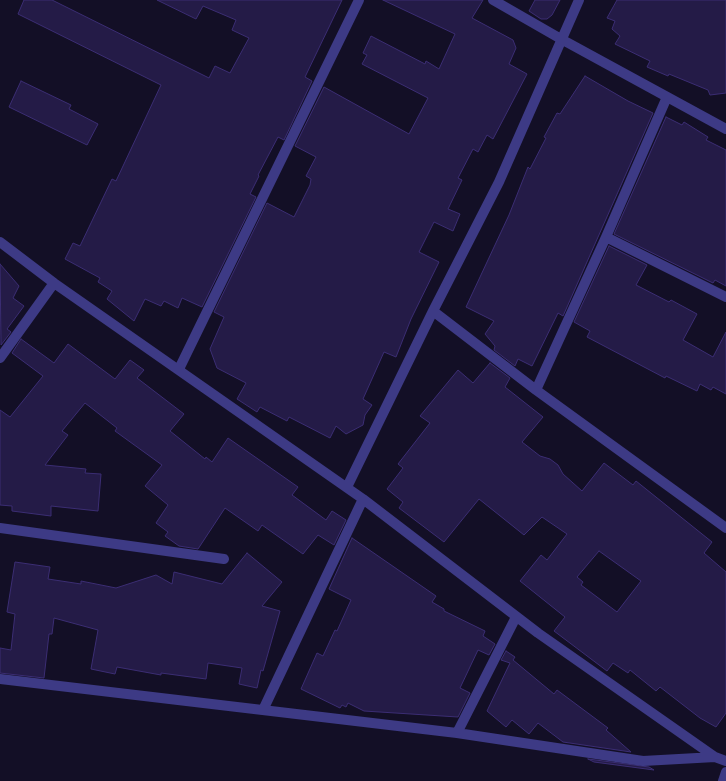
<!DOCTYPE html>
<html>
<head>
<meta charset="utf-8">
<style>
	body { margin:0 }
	canvas { display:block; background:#130f26 }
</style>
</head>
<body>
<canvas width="726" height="781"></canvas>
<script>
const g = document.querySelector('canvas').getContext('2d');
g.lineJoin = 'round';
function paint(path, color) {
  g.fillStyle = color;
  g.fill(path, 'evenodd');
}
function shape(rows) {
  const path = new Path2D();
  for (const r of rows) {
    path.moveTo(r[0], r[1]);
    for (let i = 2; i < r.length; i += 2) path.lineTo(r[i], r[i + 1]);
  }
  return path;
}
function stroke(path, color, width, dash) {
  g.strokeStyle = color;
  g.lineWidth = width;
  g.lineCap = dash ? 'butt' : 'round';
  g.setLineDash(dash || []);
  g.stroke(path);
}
const building = shape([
	[24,0,52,0,209,78,215,66,230,73,249,38,232,30,236,20,203,6,196,19,157,0,342,0,305,77,312,81,284,140,278,137,258,175,259,176,250,194,256,197,202,307,182,298,178,308,164,301,161,306,145,299,134,321,107,299,112,291,98,282,100,278,65,259,73,243,80,246,112,179,116,181,161,85,18,14,24,0],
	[383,0,483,0,472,18,513,40,516,48,509,64,527,74,493,139,487,135,478,152,473,149,458,178,462,180,448,209,460,214,453,231,434,222,419,252,439,262,411,319,396,357,384,352,363,399,372,405,365,415,363,425,346,434,336,426,330,438,289,417,287,421,260,407,257,412,237,399,246,383,217,368,210,349,224,317,214,312,267,203,294,217,310,185,311,179,306,176,316,157,295,146,324,87,409,134,428,98,362,64,367,55,363,53,371,36,425,64,426,61,439,69,455,34,383,0],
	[535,0,560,0,552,15,547,19,541,19,529,11,535,0],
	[617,0,726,0,726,93,710,95,708,90,669,74,668,76,647,67,650,61,615,44,620,36,612,29,615,21,607,18,617,0],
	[585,76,628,101,653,113,563,316,558,313,532,366,518,359,515,366,494,350,495,346,485,334,494,321,466,307,509,215,528,167,530,169,546,138,544,137,557,113,560,114,585,76],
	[21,81,71,105,69,109,98,124,87,145,9,107,21,81],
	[666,117,682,125,684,122,708,137,706,140,726,150,726,286,715,280,713,283,614,234,666,117],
	[609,246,647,265,636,285,669,302,671,300,697,314,683,340,713,357,726,332,726,394,713,387,711,390,700,384,697,391,666,376,665,378,587,337,590,331,574,322,609,246],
	[0,264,19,286,13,298,24,306,7,329,11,332,1,345,0,264],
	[21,339,54,363,68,344,115,379,130,360,144,370,137,378,184,414,170,431,205,459,206,457,212,462,228,438,298,487,292,495,326,520,332,511,346,520,334,545,318,535,303,554,262,525,258,531,225,508,198,549,179,546,165,536,168,532,156,523,168,505,145,486,162,465,115,431,117,428,85,403,62,431,68,435,45,465,86,469,85,473,101,474,98,511,51,506,51,516,12,511,12,506,0,505,0,410,10,417,43,376,12,353,21,339],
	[490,363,510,378,505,387,543,417,522,442,540,456,550,459,558,465,563,474,582,491,604,463,633,485,636,481,712,542,704,553,726,572,726,713,716,727,700,718,660,687,656,691,630,670,628,673,613,663,607,671,554,631,565,617,520,581,541,555,547,560,567,534,542,517,524,535,479,499,444,542,399,508,403,502,387,489,403,468,398,464,430,423,420,416,458,370,473,383,490,363],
	[599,551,641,581,617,612,581,585,583,582,577,577,599,551],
	[352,538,436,596,432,602,444,609,444,611,485,631,483,636,495,644,489,655,478,650,460,688,470,693,458,717,364,711,348,703,346,707,342,705,340,708,301,689,317,653,323,656,335,630,337,631,351,600,329,589,352,538],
	[247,553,282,582,262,606,280,611,263,671,261,670,257,688,239,684,242,668,208,663,206,679,161,673,161,675,117,667,115,674,91,669,98,630,54,618,52,634,49,634,44,678,0,673,0,648,11,650,15,614,7,612,15,562,50,567,48,579,81,584,81,581,116,588,156,575,172,584,174,572,222,584,247,553],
	[506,651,515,657,513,660,554,694,557,690,608,728,606,730,631,752,563,742,538,723,529,734,512,720,506,727,487,711,510,663,501,660,506,651],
	[588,759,649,767,654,770,594,762,588,759]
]);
paint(building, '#241b47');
stroke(building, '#3b2d73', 1);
stroke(shape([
	[493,0,561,39,726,129],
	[606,237,726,297],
	[0,242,54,283,363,499,538,633,715,757,726,761],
	[433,311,536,390,726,528],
	[0,358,54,283],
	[179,369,359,0],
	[536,390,606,237,667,97],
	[347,487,433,311,499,182,579,0],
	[0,528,224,559],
	[0,679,457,733,643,761,715,757],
	[263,710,363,499],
	[457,733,516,617],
	[723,781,726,772]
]), '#3d3a85', 10);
</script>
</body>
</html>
